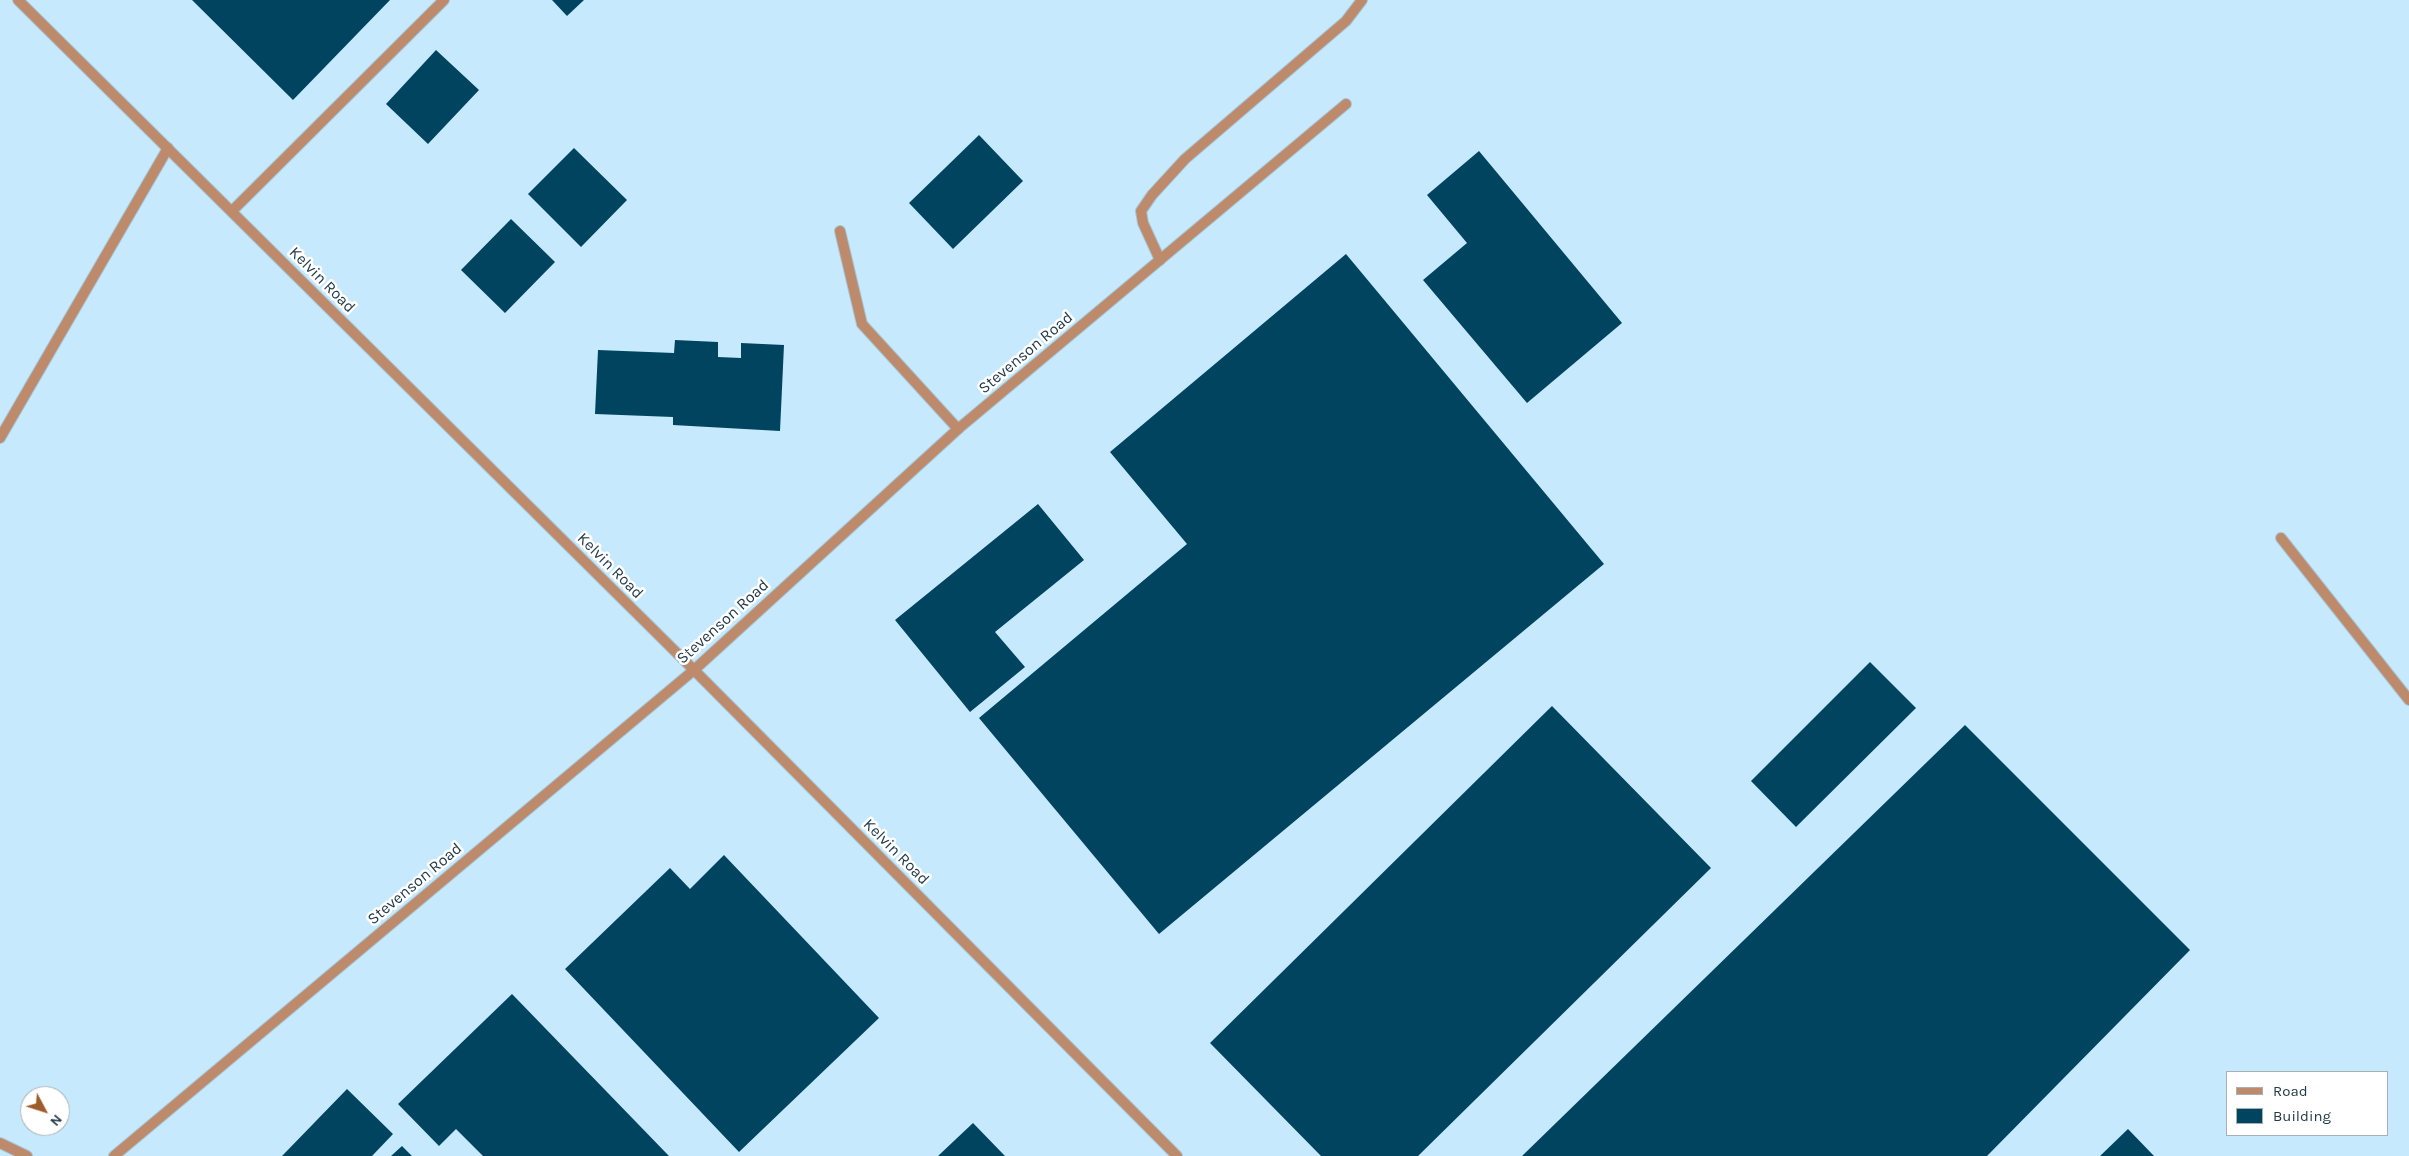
<!DOCTYPE html>
<html>
<head>
<meta charset="utf-8">
<style>
	body { margin:0 }
	#map { position:relative; width:2409px; height:1156px; overflow:hidden; background:#c6e9fd; font-family:Karla,sans-serif }
	canvas { display:block }
	.legend { position:absolute; left:2226px; top:1071px; width:162px; height:65px; box-sizing:border-box; background:#fff; border:1px solid #a7b0b5; margin:0; padding:6px 9px; list-style:none; font-size:15px; color:#223a47 }
	.legend li { display:flex; align-items:center; gap:10px; height:25px }
	.legend b { width:25px; border:1px solid #a7b0b5 }
	.north { position:absolute; left:20px; top:1086px; width:50px; height:50px; box-sizing:border-box; background:#fff; border:1px solid #a7b0b5; border-radius:50%; rotate:130deg; font-size:14px; font-weight:700; line-height:20px; text-align:center; color:#223a47 }
	.north::after { content:''; display:block; margin:auto; width:18px; height:22px; background:#9f5c2b; clip-path:polygon(50% 0,100% 100%,50% 72%,0 100%) }
</style>
</head>
<body>
<div id="map">
<canvas width="2409" height="1156"></canvas>
<ul class="legend">
<li><b style="height:6px;background:#bd8b6c"></b>Road</li>
<li><b style="height:14px;background:#004460"></b>Building</li>
</ul>
<div class="north">N</div>
</div>
<script>
const g = document.querySelector('canvas').getContext('2d');
g.lineJoin = 'round';
function paint(path, color) {
  g.fillStyle = color;
  g.fill(path, 'evenodd');
}
function shape(rows) {
  const path = new Path2D();
  for (const r of rows) {
    path.moveTo(r[0], r[1]);
    for (let i = 2; i < r.length; i += 2) path.lineTo(r[i], r[i + 1]);
  }
  return path;
}
function stroke(path, color, width, dash) {
  g.strokeStyle = color;
  g.lineWidth = width;
  g.lineCap = dash ? 'butt' : 'round';
  g.setLineDash(dash || []);
  g.stroke(path);
}
function label(font, color, halo, rows, align = 'center') {
  g.font = font + ' Karla,sans-serif';
  g.lineWidth = 5;
  g.setLineDash([]);
  g.textBaseline = 'middle';
  g.strokeStyle = halo;
  g.fillStyle = color;
  for (const [text, x, y, turn = 0] of rows) {
    g.save();
    g.translate(x, y);
    g.rotate((+turn || 0) * Math.PI / 180);
    g.textAlign = isNaN(turn) ? turn : align;
    if (halo) g.strokeText(text, 0, 0);
    g.fillText(text, 0, 0);
    g.restore();
  }
}
paint(shape([
	[192,0,390,0,293,100],
	[552,0,584,0,567,16],
	[436,50,479,90,428,144,386,104],
	[979,135,1023,181,953,249,909,203],
	[574,148,627,200,581,247,528,194],
	[1479,151,1622,323,1527,403,1423,280,1467,243,1427,195],
	[511,219,555,262,505,313,461,270],
	[1346,254,1604,564,1159,934,979,718,1187,544,1110,452],
	[675,340,718,342,718,357,741,358,741,343,784,345,780,431,673,425,673,417,595,414,598,350,674,353],
	[1038,504,1084,560,995,632,1025,667,970,712,895,620],
	[1870,662,1916,708,1796,827,1751,781],
	[1552,706,1711,868,1418,1156,1321,1156,1210,1043],
	[1965,725,2190,950,1987,1156,1522,1156],
	[724,855,879,1018,739,1152,565,969,670,868,690,889],
	[512,994,669,1156,483,1156,456,1129,439,1146,398,1104],
	[347,1089,393,1134,372,1156,282,1156],
	[973,1123,1005,1156,938,1156],
	[2128,1129,2154,1156,2100,1156],
	[402,1146,412,1156,391,1156]
]), '#004460');
const lane = shape([
	[232,211,444,0],
	[840,231,862,324,958,429],
	[1160,260,1143,223,1141,211,1152,195,1185,159,1346,21,1362,0],
	[0,438,168,148],
	[2281,538,2409,700]
]);
const street = shape([
	[18,0,694,670,1177,1156],
	[0,1143,27,1156],
	[114,1156,694,670,958,429,1346,104]
]);
stroke(lane, '#a5c6d9', 12);
stroke(street, '#a5c6d9', 12);
stroke(lane, '#bd8b6c', 10);
stroke(street, '#bd8b6c', 10);
label('16px', '#223a47', '#fff', [
	["Kelvin Road",322,280,45],
	["Stevenson Road",1026,353,-40],
	["Kelvin Road",610,566,45],
	["Stevenson Road",723,622,-42],
	["Kelvin Road",896,852,45],
	["Stevenson Road",415,884,-40]
]);
</script>
</body>
</html>
